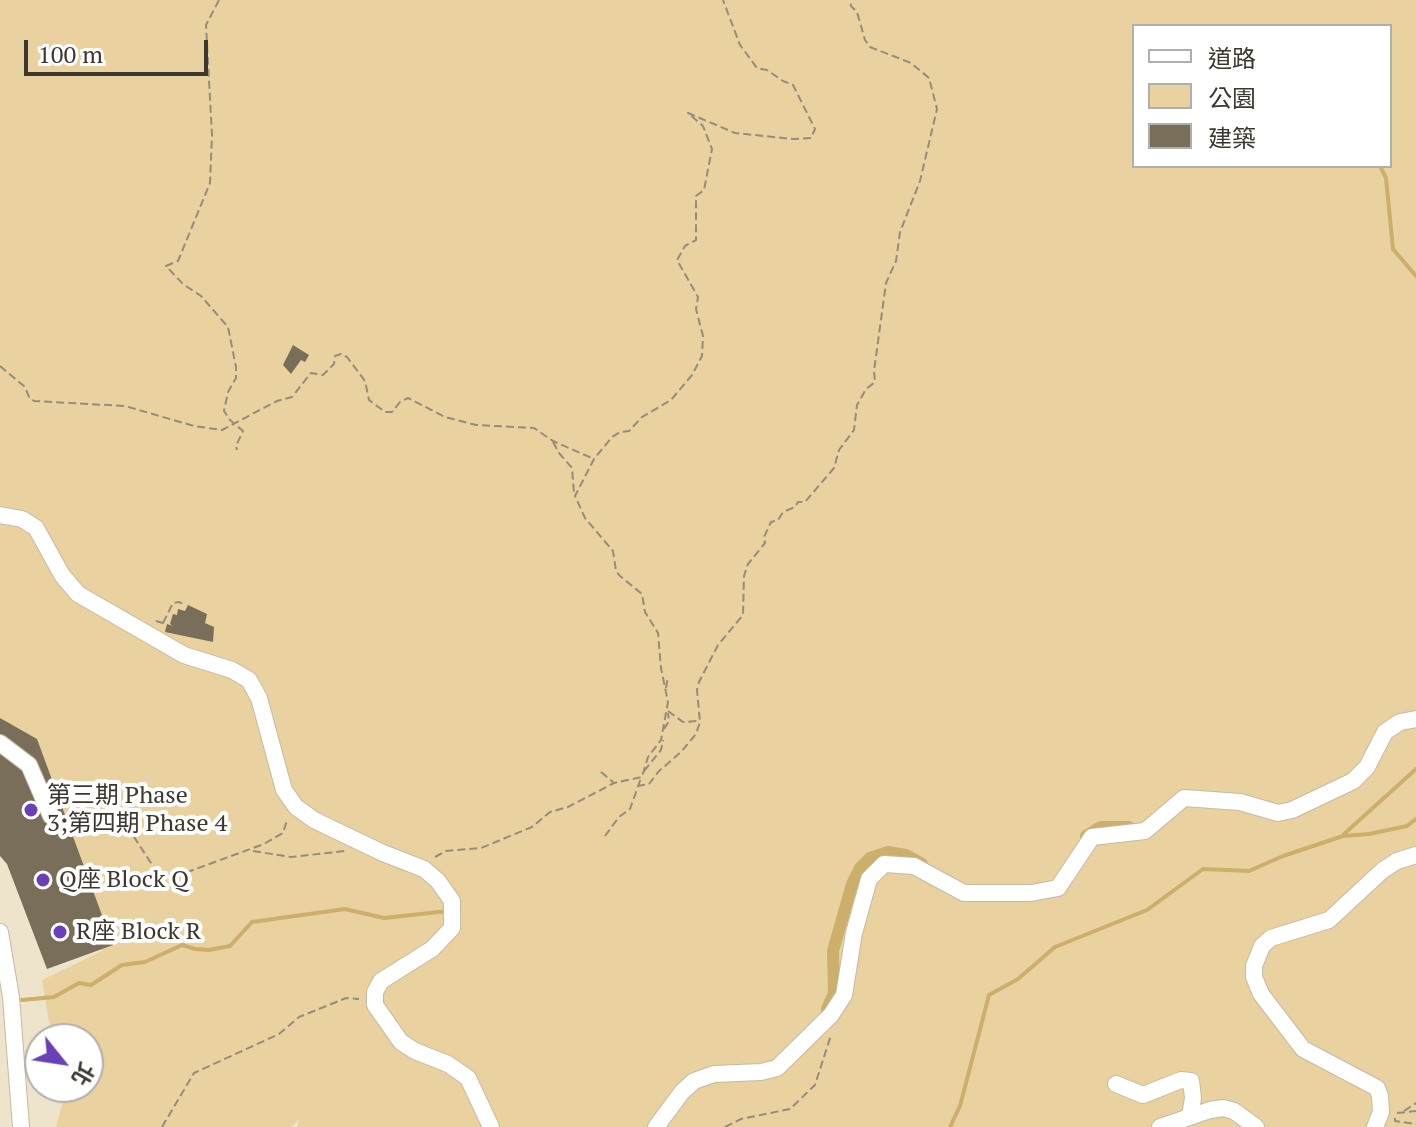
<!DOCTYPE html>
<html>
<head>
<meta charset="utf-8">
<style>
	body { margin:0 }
	#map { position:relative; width:1416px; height:1127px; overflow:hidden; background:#eee3cb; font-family:"PT Serif","Noto Sans TC",serif }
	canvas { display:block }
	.legend { position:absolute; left:1132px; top:24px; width:260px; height:144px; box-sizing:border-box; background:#fff; border:2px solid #b1afac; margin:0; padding:10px 14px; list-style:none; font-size:24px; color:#3d382f }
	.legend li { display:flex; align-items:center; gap:16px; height:40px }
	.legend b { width:40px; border:2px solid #b1afac }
	.north { position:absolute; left:24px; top:1023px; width:80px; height:80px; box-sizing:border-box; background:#fff; border:2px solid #b1afac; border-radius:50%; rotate:120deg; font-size:22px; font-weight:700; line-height:32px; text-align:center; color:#3d382f }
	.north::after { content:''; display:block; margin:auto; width:28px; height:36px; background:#6b3fb7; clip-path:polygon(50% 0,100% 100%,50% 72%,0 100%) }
	.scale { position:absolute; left:24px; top:40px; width:184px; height:36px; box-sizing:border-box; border:4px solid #3d382f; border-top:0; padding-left:10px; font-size:24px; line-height:28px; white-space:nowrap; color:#3d382f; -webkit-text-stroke:6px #fff; paint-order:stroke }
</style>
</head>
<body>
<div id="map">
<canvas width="1416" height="1127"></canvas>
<ul class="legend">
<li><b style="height:10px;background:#fff"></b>道路</li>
<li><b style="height:22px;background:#ead2a0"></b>公園</li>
<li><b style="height:22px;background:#786e59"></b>建築</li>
</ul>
<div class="north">北</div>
<div class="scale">100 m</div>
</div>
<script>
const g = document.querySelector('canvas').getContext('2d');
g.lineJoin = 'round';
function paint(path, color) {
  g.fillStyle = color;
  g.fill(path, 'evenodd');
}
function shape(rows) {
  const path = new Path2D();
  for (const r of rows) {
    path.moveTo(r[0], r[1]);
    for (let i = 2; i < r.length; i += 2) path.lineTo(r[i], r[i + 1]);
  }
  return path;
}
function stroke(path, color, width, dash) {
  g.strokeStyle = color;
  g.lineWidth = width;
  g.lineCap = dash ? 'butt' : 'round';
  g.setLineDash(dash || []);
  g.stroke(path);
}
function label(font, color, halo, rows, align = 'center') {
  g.font = font + ' "PT Serif","Noto Sans TC",serif';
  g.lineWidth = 8;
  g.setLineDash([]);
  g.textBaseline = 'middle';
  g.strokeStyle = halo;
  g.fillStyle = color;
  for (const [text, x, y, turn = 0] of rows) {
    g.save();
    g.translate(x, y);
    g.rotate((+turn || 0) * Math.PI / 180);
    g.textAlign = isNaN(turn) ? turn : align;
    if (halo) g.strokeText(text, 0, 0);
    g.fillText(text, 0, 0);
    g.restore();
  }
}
paint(shape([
	[0,0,1416,0,1416,1127,297,1127,299,1119,291,1127,56,1127,63,1101,60,1087,88,1087,88,1039,52,1039,42,980,102,951,77,894,0,740],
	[1134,26,1390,26,1390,166,1134,166]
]), '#ead2a0');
stroke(shape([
	[1380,166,1386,178,1393,249,1416,276],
	[1344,834,1416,769],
	[22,1000,54,997,79,983,91,985,122,965,145,962,182,945,195,949,209,950,230,946,252,922,345,909,384,918,448,911],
	[950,1127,960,1106,989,995,1018,979,1055,947,1147,910,1203,869,1249,871,1283,856,1343,836,1369,834,1407,826,1416,819]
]), '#cdaf6c', 4);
stroke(shape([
	[1086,836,1101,827,1129,827],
	[827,1009,834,993,833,951,852,884,860,868,870,858,888,852,906,855,922,864]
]), '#cdaf6c', 12);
paint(shape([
	[293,345,309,355,305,362,301,360,291,374,283,365],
	[188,605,207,614,205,623,214,627,213,642,165,632,167,624,173,626,170,624,173,614,177,615,178,609,185,611],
	[0,718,37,739,113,945,47,969,7,864,0,856]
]), '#786e59');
const minor = shape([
	[0,515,22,519,36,528,62,575,78,594,184,655,232,670,249,680,259,698,284,790,296,807,314,820,383,853,424,869,438,881,452,901,452,928,432,949,381,981,375,992,375,1005,401,1042,415,1051,448,1064,468,1078,491,1127],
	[0,743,29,765,51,816],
	[0,932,11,997,21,1127],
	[1116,1084,1143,1095,1181,1080,1191,1081,1193,1098,1190,1116],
	[656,1127,682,1092,694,1081,714,1074,761,1072,777,1068,831,1015,844,995,854,933,869,879,884,864,914,866,964,893,1031,893,1058,888,1092,837,1145,831,1184,798,1240,802,1278,813,1292,810,1353,781,1367,767,1385,732,1400,722,1416,719],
	[1160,1127,1210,1110,1223,1108,1234,1111,1256,1127],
	[1375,1127,1381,1112,1380,1096,1377,1088,1303,1049,1261,994,1254,977,1254,966,1262,946,1271,938,1329,920,1383,870,1397,861,1416,855]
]);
stroke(minor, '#c5baa2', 18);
stroke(shape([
	[219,0,206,25,212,135,210,183,178,261,166,266,183,284,201,296,228,327,236,367,236,378,228,392,224,411,230,420,243,431,236,446,237,450],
	[0,366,25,387,29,397,34,401,125,406,194,426,222,430,277,401,292,397,311,373,323,375,334,364,335,356,341,354,347,357,365,381,369,400,385,412,392,412,400,402,408,398,445,417,476,425,534,428,553,441,594,459],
	[553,442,559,453,572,468,574,493],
	[156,621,166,624],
	[163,623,173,603,179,602,186,605],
	[666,688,668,676],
	[668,711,683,722,698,721],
	[664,729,669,721,668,713],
	[644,771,661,750,663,740],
	[601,772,613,782],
	[637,786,649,784,659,771,681,752,696,734,700,722,697,690,699,682,718,645,743,615,744,576,748,564,765,543,764,537,771,522,778,520,783,512,795,507,798,502,805,502,834,468,839,450,854,430,857,405,866,389,875,382,874,371,886,283,896,261,900,232,920,181,937,109,929,78,911,63,870,47,865,40,857,12,851,6,850,0],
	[80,810,127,831,134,837,153,866,174,877,264,844,283,833,287,820],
	[605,836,619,817,630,809,641,778],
	[253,851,291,857,345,851],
	[435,857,446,851,481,848,532,827,550,812,568,807,614,783,642,777,648,757,661,740,668,702,661,668,658,633,645,612,642,594,620,576,616,571,613,551,585,518,575,496,594,459,612,437,620,432,629,431,642,417,671,400,692,375,702,356,703,336,696,309,698,297,677,260,685,246,696,240,696,196,704,190,712,149,703,126,688,113,735,133,793,139,811,138,815,129,793,85,783,81,767,70,757,68,740,45,723,0],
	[1404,1111,1416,1103],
	[1397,1113,1416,1111],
	[1395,1118,1395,1121,1416,1124],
	[162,1127,194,1073,279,1034,299,1017,346,998,359,999],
	[725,1127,741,1119,790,1109,815,1085,831,1035]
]), '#948c7c', 2, [8, 4]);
stroke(minor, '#fff', 16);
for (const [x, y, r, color] of [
	[31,810,8,"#6b3fb7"],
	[43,880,8,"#6b3fb7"],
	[60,932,8,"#6b3fb7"]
]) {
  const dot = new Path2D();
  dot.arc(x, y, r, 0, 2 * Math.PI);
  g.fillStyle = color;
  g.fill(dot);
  stroke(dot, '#fff', 3);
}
label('24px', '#3d382f', '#fff', [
	["第三期 Phase",47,796],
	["3;第四期 Phase 4",47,824],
	["Q座 Block Q",59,880],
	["R座 Block R",76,932]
], 'left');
</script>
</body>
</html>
